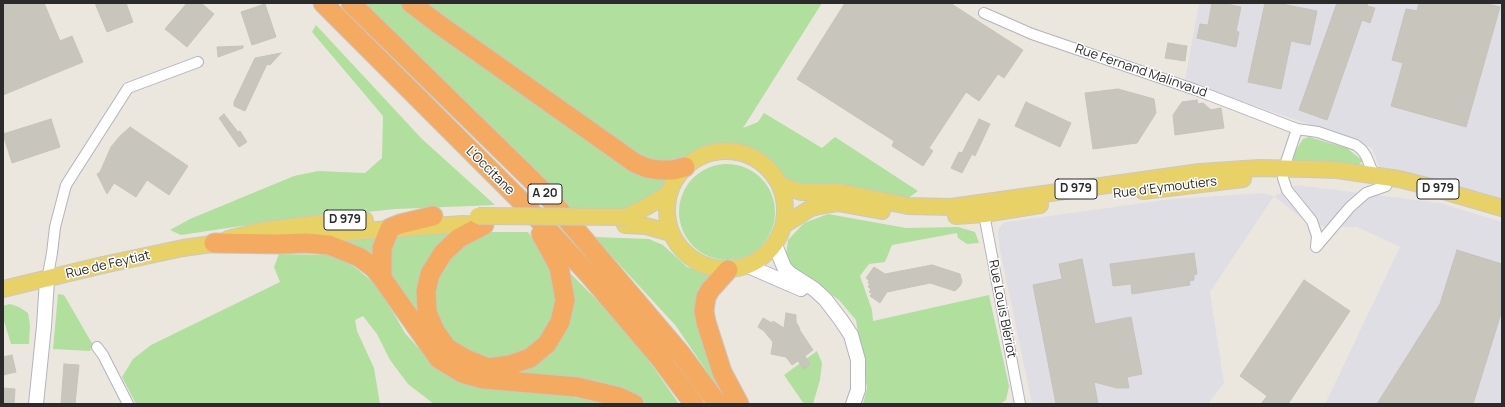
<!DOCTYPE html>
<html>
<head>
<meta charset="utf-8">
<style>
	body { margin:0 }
	#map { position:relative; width:1505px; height:407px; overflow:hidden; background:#ece7de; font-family:Manrope,sans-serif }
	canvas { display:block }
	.frame { position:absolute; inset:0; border:4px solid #2b2b2b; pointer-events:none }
</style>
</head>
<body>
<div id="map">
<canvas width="1505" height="407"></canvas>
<div class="frame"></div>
</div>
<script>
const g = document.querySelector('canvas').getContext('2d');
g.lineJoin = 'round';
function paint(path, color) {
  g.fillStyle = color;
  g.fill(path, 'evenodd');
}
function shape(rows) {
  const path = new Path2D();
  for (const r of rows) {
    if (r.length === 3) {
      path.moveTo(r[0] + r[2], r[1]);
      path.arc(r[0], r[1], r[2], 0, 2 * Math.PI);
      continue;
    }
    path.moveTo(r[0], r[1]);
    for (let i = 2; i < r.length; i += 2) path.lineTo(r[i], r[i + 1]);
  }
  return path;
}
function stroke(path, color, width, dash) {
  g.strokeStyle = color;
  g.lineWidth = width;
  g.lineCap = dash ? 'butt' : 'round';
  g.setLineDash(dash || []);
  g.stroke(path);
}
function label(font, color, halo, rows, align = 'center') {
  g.font = font + ' Manrope,sans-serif';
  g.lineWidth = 3;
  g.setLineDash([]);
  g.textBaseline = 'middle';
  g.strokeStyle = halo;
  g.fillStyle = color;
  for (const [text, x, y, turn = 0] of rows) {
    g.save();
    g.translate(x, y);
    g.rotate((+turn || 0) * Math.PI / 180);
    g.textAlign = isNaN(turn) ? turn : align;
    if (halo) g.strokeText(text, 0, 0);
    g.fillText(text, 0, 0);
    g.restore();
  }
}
paint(shape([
	[1199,3,1502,3,1502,201,1380,169,1372,148,1335,133,1240,101,1185,80],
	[1297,185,1440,203,1502,222,1502,404,1325,404,1400,247,1357,227,1325,227,1300,217,1274,196,1210,292,1224,383,1208,404,1032,404,1000,250,998,232,1001,225,1006,222,1172,199,1262,193,1274,196]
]), '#e0dee5');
paint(shape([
	[363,3,402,3,670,176,653,201,624,211,573,212],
	[422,3,822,3,743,128,758,122,764,113,822,148,835,137,918,191,907,199,788,183,781,172,769,161,751,149,721,143,687,157,674,165,647,165],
	[316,25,422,139,495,205,396,209,275,221,181,235,170,230,190,219,294,176,318,171,365,173,382,158,383,116,312,32],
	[1309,137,1347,148,1363,161,1358,165,1293,160,1294,153,1303,139],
	[727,212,48],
	[828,214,906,228,958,227,975,232,979,243,967,244,958,238,957,233,892,245,885,262,869,264,860,276,872,310,873,321,989,295,1009,386,1006,400,1000,404,863,404,867,388,856,320,839,300,794,269,786,255,788,240,804,223],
	[457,230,436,249,430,339,393,283,386,251,395,236],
	[486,232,528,232,550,266,558,297,548,330,532,348,513,357,493,359,460,350,439,325,432,290,447,256],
	[381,234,376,260,323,237],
	[594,237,649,239,663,245,687,267,714,277,702,291,729,404,676,326],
	[279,254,332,255,352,265,378,286,405,333,439,371,472,385,573,397,608,404,434,404,408,384,390,360,377,334,363,316,355,320,357,331,374,368,380,404,136,404,122,377,133,359,151,345,280,282,274,267],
	[565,268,629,332,679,404,648,404,608,388,505,372,531,366,550,355,563,337,569,318],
	[58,294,64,295,93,345,90,351,53,349],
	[10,304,19,307,28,313,30,325,29,344,11,344,3,318,3,306],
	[817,351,822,363,820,380,813,404,804,404,784,375]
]), '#b0df9e');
const building = shape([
	[9,3,44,3,60,41,72,36,83,62,3,95,3,5,9,3],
	[95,3,126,3,133,22,107,32,95,3],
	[187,3,201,3,214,14,187,47,165,29,187,3],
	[845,3,950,3,1023,50,1004,78,998,74,979,101,966,92,929,148,933,151,923,166,892,146,894,141,797,79,845,3],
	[1212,3,1222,3,1241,7,1236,31,1239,32,1236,47,1197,38,1200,24,1208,25,1212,3],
	[1265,3,1277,3,1317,11,1310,45,1291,41,1281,89,1248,82,1265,3],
	[1337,3,1368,3,1367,6,1375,8,1370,23,1362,20,1327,120,1299,110,1337,3],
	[1419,3,1484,3,1500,7,1466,127,1391,106,1403,63,1392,60,1406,9,1417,11,1419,3],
	[265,4,276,37,252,45,241,12,265,4],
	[1168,43,1187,46,1185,61,1165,58,1168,43],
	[243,46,243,48,218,57,217,47,243,46],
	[281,53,270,65,267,64,245,111,234,106,234,102,255,58,281,53],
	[1118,89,1154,99,1156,113,1137,143,1093,149,1085,93,1118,89],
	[1197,100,1198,104,1203,103,1211,110,1221,108,1224,128,1175,135,1173,115,1182,102,1197,100],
	[1026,102,1071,123,1060,147,1015,126,1026,102],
	[224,114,238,132,240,131,247,142,239,147,219,118,224,114],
	[51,119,60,147,12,163,3,134,51,119],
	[979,119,990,124,975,156,972,154,962,173,951,168,959,152,962,153,979,119],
	[130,127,188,166,169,195,147,180,136,197,114,183,107,194,97,174,100,172,111,147,120,136,130,127],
	[1457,250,1502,264,1502,310,1473,404,1377,404,1440,304,1457,250],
	[1194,253,1197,274,1194,275,1194,280,1189,281,1190,285,1132,294,1131,284,1113,286,1110,264,1194,253],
	[1082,259,1095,324,1131,317,1142,374,1127,377,1129,388,1117,388,1094,382,1098,404,1056,404,1033,285,1062,279,1059,264,1082,259],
	[932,265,960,274,962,282,960,286,955,291,930,283,887,292,880,303,870,296,872,293,869,292,871,289,868,287,870,284,868,283,869,280,866,278,874,267,885,274,932,265],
	[1304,280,1350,311,1288,404,1261,404,1267,396,1240,376,1304,280],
	[786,313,796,315,796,322,800,329,799,329,813,350,805,356,810,364,804,369,798,361,792,365,786,357,771,354,773,342,764,331,758,327,763,318,772,323,773,321,784,328,786,313],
	[12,355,16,372,3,375,3,357,12,355],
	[64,364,79,365,75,404,61,404,64,364],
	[3,388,15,389,14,404,3,404,3,388]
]);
paint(building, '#c8c5bc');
stroke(building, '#c7c3b8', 1);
const street = shape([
	[984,13,1032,34,1196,90,1297,129,1318,132,1356,145,1362,150,1366,156,1374,175],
	[1284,168,1297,129],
	[1283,178,1287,190,1312,221,1317,236,1316,247],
	[984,214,1020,404],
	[1316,247,1350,207,1366,193,1386,186],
	[47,280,52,253,55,227,66,185,128,88,198,62],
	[97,347,103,355,128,404]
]);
const secondary = shape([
	[775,245,784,267,789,273,814,289,825,299,841,320,851,335,858,360,858,390,853,404],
	[748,266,801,289],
	[36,404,44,326,47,280]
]);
const primary = shape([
	[726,210,59],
	[780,185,801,192,841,192,908,206,951,207,1200,172,1259,168,1308,169,1337,170,1399,179,1423,185,1502,208],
	[1143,191,1243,179],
	[956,216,984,214,1040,205],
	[626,217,646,207,668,194],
	[625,225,646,226,671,233],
	[784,225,811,208,824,205,838,203,882,211],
	[291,236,463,224,484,225],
	[228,239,264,230,340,221,365,220],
	[3,289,103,265,183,248,226,242]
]);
const highway = shape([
	[323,3,527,207,591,277,659,357,694,404],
	[351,3,543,191,681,354,718,404],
	[411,3,437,23,635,163,647,168,659,170,673,170,685,167],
	[433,216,400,224,390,228,382,248,382,278,439,359,462,373,484,379,577,387,619,397,634,404],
	[484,225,459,238,443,253,430,274,426,291,427,312,435,331,447,348,466,359,488,368,510,365,530,358,547,344,560,322,565,300,559,267,541,234],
	[214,243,278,244,306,243,329,245,359,257,374,268,382,278],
	[728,270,710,290,706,297,704,311,706,322,722,372,739,404]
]);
stroke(street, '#b1b3be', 12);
stroke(secondary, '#b1b3be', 16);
stroke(primary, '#c8c8c8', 18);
stroke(highway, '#c8c8c8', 21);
stroke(street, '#fff', 10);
stroke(secondary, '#fff', 14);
stroke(primary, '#e8d267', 16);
stroke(highway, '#f5aa61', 19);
const primaryBridge = shape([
	[478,216,626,217]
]);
stroke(primaryBridge, '#c8c8c8', 18, []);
stroke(primaryBridge, '#e8d267', 16);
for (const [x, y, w] of [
	[1076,189,42],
	[1438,189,42],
	[545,194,34],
	[345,220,42]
]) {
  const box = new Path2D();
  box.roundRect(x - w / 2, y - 10, w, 20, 3);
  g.fillStyle = '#fff';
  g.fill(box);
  stroke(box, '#2b2b2b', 1);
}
label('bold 12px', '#2b2b2b', null, [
	["D 979",1076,189],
	["D 979",1438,189],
	["A 20",545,194],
	["D 979",345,220]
]);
label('13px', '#2b2b2b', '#fff', [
	["Rue Fernand Malinvaud",1141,71,19],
	["L'Occitane",490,171,45],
	["Rue d'Eymoutiers",1165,188,-7],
	["Rue de Feytiat",108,265,-13],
	["Rue Louis Blériot",1002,309,79]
]);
</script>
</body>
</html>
